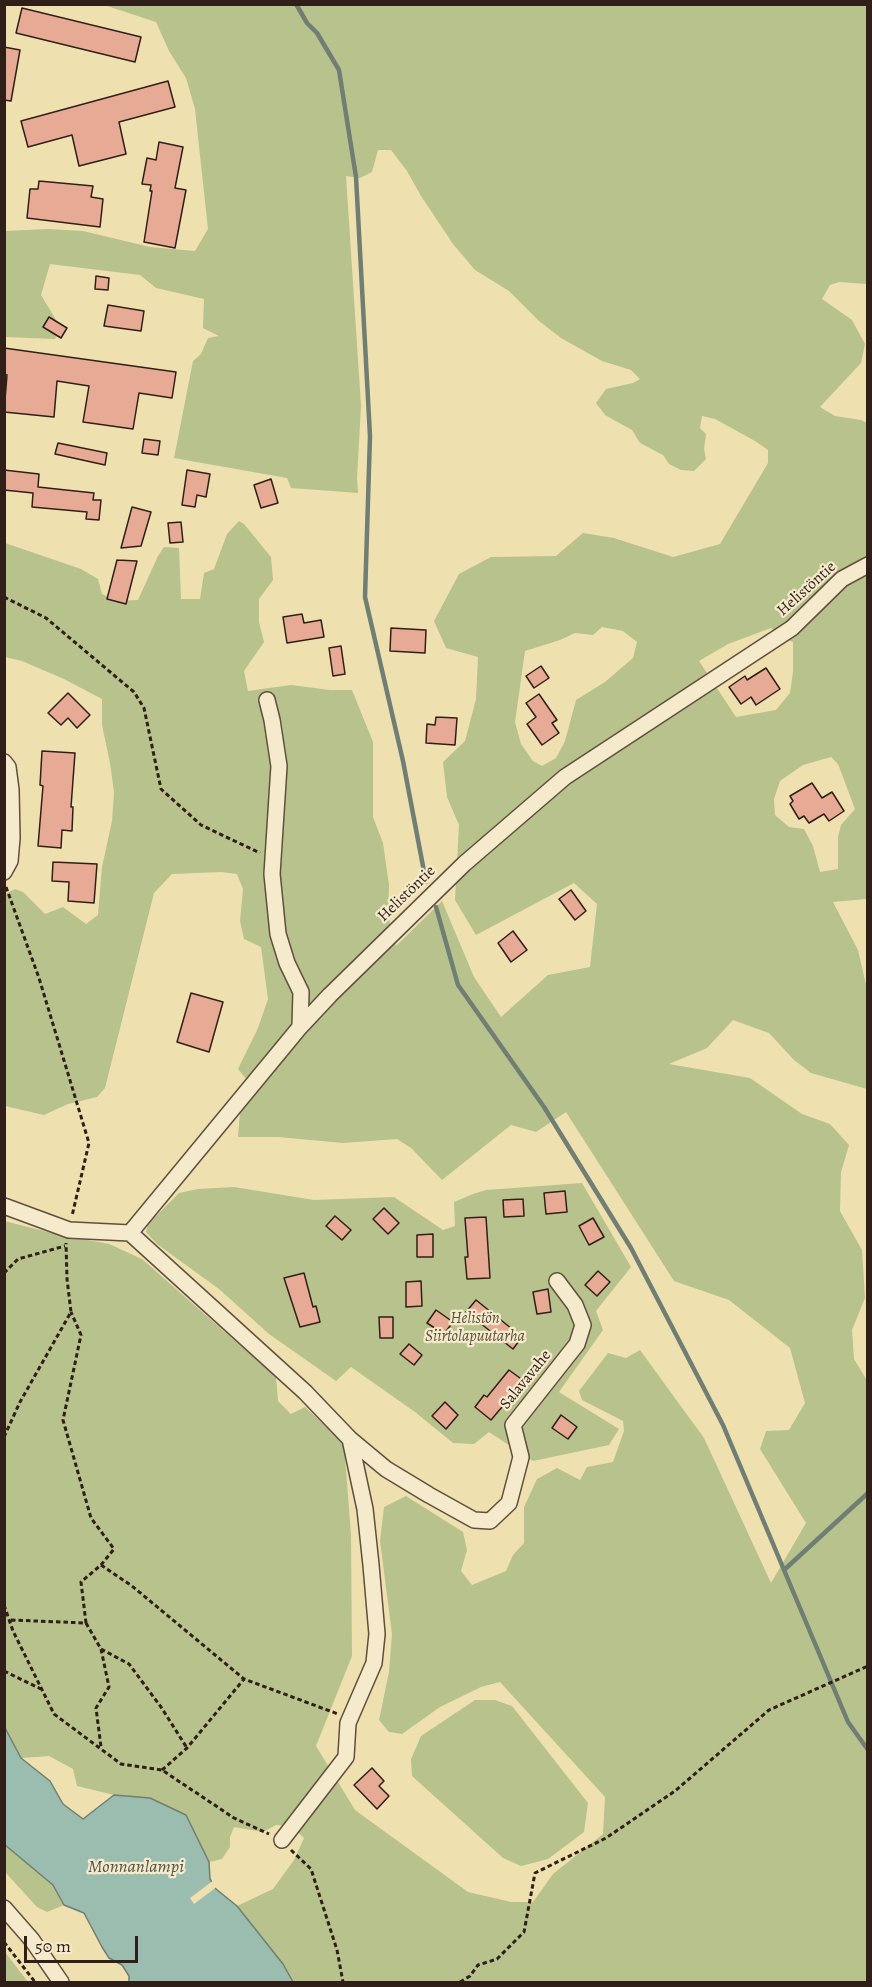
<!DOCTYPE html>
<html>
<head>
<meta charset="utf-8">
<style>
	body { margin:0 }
	#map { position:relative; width:872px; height:1987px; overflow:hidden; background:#efe0b0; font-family:Alegreya,serif }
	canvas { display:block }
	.frame { position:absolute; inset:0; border:6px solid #301f18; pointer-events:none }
	.scale { position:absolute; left:24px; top:1936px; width:114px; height:27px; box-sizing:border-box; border:3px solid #301f18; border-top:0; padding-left:8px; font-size:18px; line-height:21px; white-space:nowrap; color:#301f18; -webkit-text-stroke:4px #f5ebcc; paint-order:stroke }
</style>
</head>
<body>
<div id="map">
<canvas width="872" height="1987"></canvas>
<div class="frame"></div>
<div class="scale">50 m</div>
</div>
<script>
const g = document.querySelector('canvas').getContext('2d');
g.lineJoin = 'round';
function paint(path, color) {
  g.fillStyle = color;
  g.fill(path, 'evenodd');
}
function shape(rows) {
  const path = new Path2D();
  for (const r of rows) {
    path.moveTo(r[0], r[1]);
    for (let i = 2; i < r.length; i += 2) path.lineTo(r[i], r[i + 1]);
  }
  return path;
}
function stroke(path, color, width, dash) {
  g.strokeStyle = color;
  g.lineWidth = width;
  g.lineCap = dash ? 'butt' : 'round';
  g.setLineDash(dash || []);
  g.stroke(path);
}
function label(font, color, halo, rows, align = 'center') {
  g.font = font + ' Alegreya,serif';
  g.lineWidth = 4.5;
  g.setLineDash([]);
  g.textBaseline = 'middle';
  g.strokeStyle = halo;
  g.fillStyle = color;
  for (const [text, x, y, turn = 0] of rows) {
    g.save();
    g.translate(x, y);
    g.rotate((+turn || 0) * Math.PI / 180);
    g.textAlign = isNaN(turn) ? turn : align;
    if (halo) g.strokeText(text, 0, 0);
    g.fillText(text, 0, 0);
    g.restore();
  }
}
paint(shape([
	[104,5,867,5,867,284,839,282,830,285,822,299,852,320,865,344,861,363,820,407,835,416,861,420,867,423,867,899,833,902,858,950,867,989,867,1089,811,1073,794,1060,769,1033,733,1020,707,1048,669,1064,750,1078,802,1114,830,1124,849,1145,841,1172,840,1211,862,1250,865,1298,852,1330,854,1359,868,1382,867,1982,293,1982,283,1964,237,1906,273,1889,294,1860,304,1838,291,1826,276,1825,263,1832,234,1827,230,1837,230,1847,222,1859,209,1862,185,1815,114,1795,77,1786,73,1769,49,1756,21,1758,4,1726,4,1221,56,1234,109,1244,142,1259,276,1377,278,1401,291,1414,305,1407,344,1443,351,1535,352,1656,316,1746,355,1810,468,1892,511,1902,533,1902,553,1874,603,1834,605,1797,500,1682,481,1687,440,1707,402,1734,389,1732,379,1720,389,1672,392,1634,380,1541,384,1507,406,1496,463,1532,467,1550,461,1571,472,1585,506,1571,513,1555,524,1543,524,1507,537,1479,557,1468,580,1480,587,1467,613,1462,624,1431,623,1421,582,1400,579,1391,608,1353,626,1358,640,1350,704,1438,771,1583,806,1523,760,1449,766,1431,789,1430,805,1403,790,1348,729,1300,674,1281,566,1112,536,1132,511,1125,442,1180,411,1148,397,1139,343,1143,278,1137,238,1137,240,1112,255,1090,238,1069,258,1028,268,999,261,947,244,939,240,921,243,889,237,874,221,872,172,874,154,893,105,1088,97,1097,68,1104,44,1115,5,1106,5,894,15,889,23,892,45,914,63,907,86,924,98,915,102,867,112,821,114,792,110,763,102,725,102,699,64,679,22,661,5,657,5,543,81,569,98,579,102,594,117,601,138,600,158,556,164,547,179,548,181,599,200,599,204,573,214,569,227,534,239,521,244,524,271,557,273,580,259,599,259,622,264,642,244,671,248,691,291,685,330,690,352,690,373,742,373,817,383,843,389,885,388,915,396,946,442,901,474,977,501,1017,548,975,590,967,597,904,574,883,476,935,455,900,459,825,447,797,443,762,465,741,476,699,478,657,446,648,434,621,459,574,491,557,556,556,583,533,614,538,673,557,720,544,768,463,768,450,755,441,715,419,702,416,700,428,706,434,704,449,706,459,694,471,681,470,669,464,663,455,640,443,632,430,605,415,596,403,606,389,633,383,640,379,631,370,602,361,561,338,539,321,509,291,475,270,453,244,421,196,407,171,391,150,378,150,372,172,360,178,346,176,361,406,357,478,358,493,291,488,287,478,174,458,193,361,201,354,208,338,219,336,203,328,204,299,156,288,140,275,50,264,41,295,61,328,55,339,5,337,5,231,48,229,83,231,150,247,195,251,208,229,195,109,186,78,169,51,156,22],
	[602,627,623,631,637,642,633,658,605,682,576,700,565,741,556,758,542,766,533,761,521,744,515,722,525,651,560,640,575,633,593,635],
	[771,628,785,639,793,642,793,672,790,693,776,710,736,717,699,661,728,644],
	[831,757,838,764,855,809,841,825,838,837,838,869,820,872,813,846,804,829,789,827,775,815,774,799,780,781,803,765],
	[582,1183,631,1267,596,1311,603,1330,559,1392,619,1429,609,1445,533,1461,489,1432,474,1444,453,1443,415,1412,351,1367,336,1381,269,1334,219,1289,157,1244,146,1232,148,1224,179,1193,198,1189,234,1187,314,1200,394,1197,443,1230,455,1226,454,1202,473,1194,486,1190],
	[475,1700,495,1700,512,1706,588,1803,584,1832,548,1859,521,1866,503,1858,412,1776,411,1759,421,1736],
	[5,1845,53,1885,64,1905,47,1912,37,1907,5,1872],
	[5,1952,28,1982,5,1982]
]), '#b8c28c');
const water = shape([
	[4,1726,21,1758,50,1781,63,1804,83,1819,114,1795,150,1798,186,1815,209,1862,210,1879,216,1889,237,1906,283,1964,293,1982,129,1982,129,1976,122,1965,109,1958,102,1947,84,1913,64,1905,53,1885,5,1845,4,1726]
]);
paint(water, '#9abdaf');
stroke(water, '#707e73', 1.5);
paint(shape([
	[214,1880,218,1886,194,1904,190,1898]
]), '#efe0b0');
stroke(shape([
	[296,4,307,23,317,33,339,70,356,177,370,436,365,597,403,761,426,882],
	[436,907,458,985,544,1107,631,1248,723,1425,848,1722,868,1750],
	[784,1570,868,1493]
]), '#707e73', 4.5);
const building = shape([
	[22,8,141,37,135,62,16,33,22,8],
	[4,47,20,50,11,101,4,100,4,47],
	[168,81,175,107,119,122,126,154,79,166,72,135,28,147,21,121,168,81],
	[159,142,183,147,175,188,186,190,175,248,144,242,152,191,150,191,151,185,142,184,147,158,156,160,159,142],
	[39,181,93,186,91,197,103,199,100,227,27,218,30,189,38,189,39,181],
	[96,276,109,278,108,290,95,289,96,276],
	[108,305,144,311,141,331,104,326,108,305],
	[49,317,67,328,61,338,43,327,49,317],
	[4,348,176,372,172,398,139,393,133,429,83,422,89,386,57,381,54,417,4,412,7,375,4,374,4,348],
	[144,439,160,441,158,455,142,453,144,439],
	[58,443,107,453,105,465,55,454,58,443],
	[4,470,39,474,38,487,94,493,93,500,101,500,99,520,86,519,87,512,32,507,33,493,4,490,4,470],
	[187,470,210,474,206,497,197,495,195,507,182,505,187,470],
	[271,479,278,503,261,508,254,485,271,479],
	[132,507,151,512,141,546,121,548,132,507],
	[181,522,183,542,170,543,168,523,181,522],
	[117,560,137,561,126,604,107,599,117,560],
	[302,614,304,623,321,620,324,637,287,643,283,617,302,614],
	[391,628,426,630,425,653,390,651,391,628],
	[341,646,345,674,333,676,329,648,341,646],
	[541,666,549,678,534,688,526,676,541,666],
	[766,668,780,689,756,705,751,697,741,704,729,687,745,676,747,680,766,668],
	[68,693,90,715,77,728,68,718,61,725,48,713,68,693],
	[539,694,557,720,552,723,559,733,542,745,527,724,536,717,526,703,539,694],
	[436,717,457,718,455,745,426,743,427,724,435,725,436,717],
	[42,751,75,753,71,807,73,807,72,831,62,830,61,848,38,846,43,786,40,785,42,751],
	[812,783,822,798,832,792,844,811,829,821,824,814,809,823,804,816,799,819,790,804,793,801,790,796,812,783],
	[53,862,97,864,94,903,68,901,69,882,52,881,53,862],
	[571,890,586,911,575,920,559,899,571,890],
	[513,931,527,950,511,962,498,943,513,931],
	[191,993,223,1002,209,1052,177,1042,191,993],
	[565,1191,567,1212,546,1214,544,1193,565,1191],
	[523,1199,524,1216,504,1217,503,1200,523,1199],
	[384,1208,399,1223,388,1234,373,1219,384,1208],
	[335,1216,351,1230,342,1240,326,1226,335,1216],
	[486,1217,490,1278,467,1279,465,1257,468,1257,465,1218,486,1217],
	[593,1218,604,1237,589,1245,579,1226,593,1218],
	[433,1234,433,1257,417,1257,417,1235,433,1234],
	[598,1271,610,1282,597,1296,585,1285,598,1271],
	[304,1273,313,1307,316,1306,320,1322,300,1327,284,1278,304,1273],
	[421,1281,422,1306,406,1307,406,1282,421,1281],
	[548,1289,551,1312,537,1314,533,1292,548,1289],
	[476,1300,522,1337,513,1349,466,1312,476,1300],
	[436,1310,453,1322,444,1334,427,1323,436,1310],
	[379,1317,393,1317,393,1338,380,1338,379,1317],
	[409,1344,422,1355,414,1365,400,1354,409,1344],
	[509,1370,524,1381,491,1420,475,1407,484,1395,487,1397,509,1370],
	[445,1402,458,1415,446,1429,432,1416,445,1402],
	[561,1415,577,1427,568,1439,552,1428,561,1415],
	[372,1768,384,1781,379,1786,389,1796,377,1809,354,1785,372,1768]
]);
paint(building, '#e7ab95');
stroke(building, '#301f18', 1.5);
const minor = shape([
	[267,700,272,720,279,766,272,874,278,934,287,963,301,992,300,1027],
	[4,762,8,767,11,790,12,838,10,861,4,872],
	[4,1206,69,1230,130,1233,300,1027,330,995,464,864,565,777,792,628,842,579,868,565],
	[130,1233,305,1392,350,1439,365,1509,371,1565,377,1634,374,1663,348,1723,346,1757,282,1840],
	[350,1439,386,1469,429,1495,474,1520,490,1521,509,1503,521,1457,513,1425,577,1344,583,1325,575,1305,557,1281],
	[4,1908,32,1940,61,1982]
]);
stroke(minor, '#604f3e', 18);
stroke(shape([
	[4,597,46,618,134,692,144,708,161,789,201,825,260,853],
	[6,887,39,978,89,1143,72,1216],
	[4,1273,18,1259,65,1246],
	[4,1437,20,1402,71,1312,67,1279,66,1243],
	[101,1565,132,1586,244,1679,338,1714],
	[4,1605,13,1631,54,1714,121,1764,162,1770,234,1818,269,1834],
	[11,1620,86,1623,81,1582,101,1565,114,1549,91,1518,63,1420,81,1335,71,1312],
	[86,1623,101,1649,109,1687,96,1708,101,1747],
	[101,1649,129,1664,161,1707,187,1748],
	[4,1671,41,1689],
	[162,1770,187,1748,244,1679],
	[291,1850,311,1869,337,1950,343,1982],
	[4,1942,35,1982],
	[460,1982,470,1976,478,1965,497,1959,524,1932,535,1873,606,1838,675,1791,769,1710,868,1666]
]), '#301f18', 3, [4.5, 3]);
stroke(minor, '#f5ebcc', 15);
label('16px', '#301f18', '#f5ebcc', [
	["Helistöntie",807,589,-42],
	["Helistöntie",407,894,-44],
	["Salavavahe",526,1380,-51]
]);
label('italic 16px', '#59503b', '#f5ebcc', [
	["Helistön",475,1319],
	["Siirtolapuutarha",475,1337]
]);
label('italic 18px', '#504e45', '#f5ebcc', [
	["Monnanlampi",136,1868]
]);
</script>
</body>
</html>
